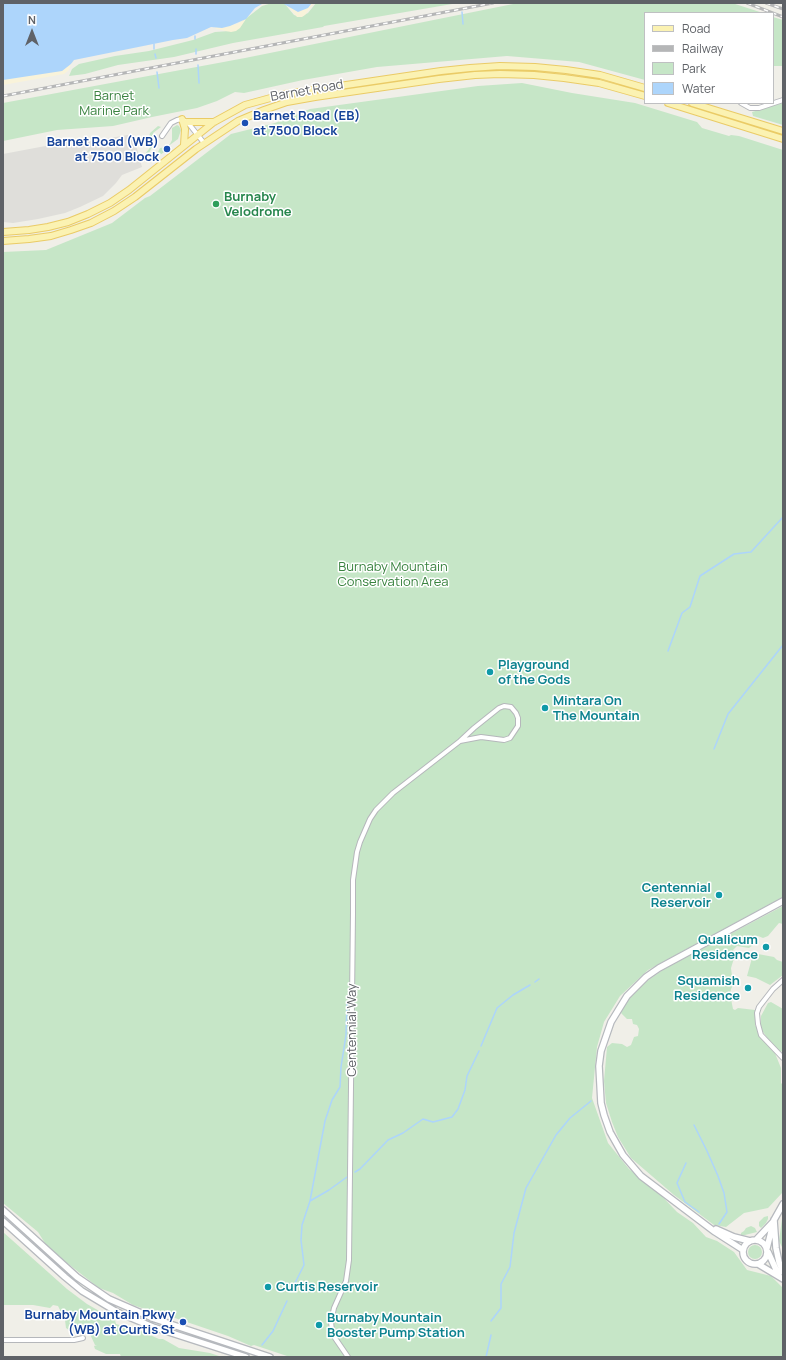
<!DOCTYPE html>
<html>
<head>
<meta charset="utf-8">
<style>
	body { margin:0 }
	#map { position:relative; width:786px; height:1360px; overflow:hidden; background:#f0efe8; font-family:Manrope,sans-serif }
	canvas { display:block }
	.frame { position:absolute; inset:0; border:4px solid #5f6267; pointer-events:none }
	.legend { position:absolute; left:644px; top:12px; width:130px; height:92px; box-sizing:border-box; background:#fff; border:1px solid #bfc0c2; margin:0; padding:5px 7px; list-style:none; font-size:12px; color:#5f6267 }
	.legend li { display:flex; align-items:center; gap:8px; height:20px }
	.legend b { width:20px; border:1px solid #bfc0c2 }
	.north { position:absolute; left:12px; top:12px; width:40px; height:40px; -webkit-text-stroke:3px #fff; paint-order:stroke; rotate:0deg; font-size:11px; font-weight:700; line-height:16px; text-align:center; color:#5f6267 }
	.north::after { content:''; display:block; margin:auto; width:14px; height:18px; background:#5f6267; clip-path:polygon(50% 0,100% 100%,50% 72%,0 100%) }
</style>
</head>
<body>
<div id="map">
<canvas width="786" height="1360"></canvas>
<div class="frame"></div>
<ul class="legend">
<li><b style="height:5px;background:#fbf2b2"></b>Road</li>
<li><b style="height:5px;background:#b5b6b7"></b>Railway</li>
<li><b style="height:11px;background:#c6e6c7"></b>Park</li>
<li><b style="height:11px;background:#add5fb"></b>Water</li>
</ul>
<div class="north">N</div>
</div>
<script>
const g = document.querySelector('canvas').getContext('2d');
g.lineJoin = 'round';
function paint(path, color) {
  g.fillStyle = color;
  g.fill(path, 'evenodd');
}
function shape(rows) {
  const path = new Path2D();
  for (const r of rows) {
    if (r.length === 3) {
      path.moveTo(r[0] + r[2], r[1]);
      path.arc(r[0], r[1], r[2], 0, 2 * Math.PI);
      continue;
    }
    path.moveTo(r[0], r[1]);
    for (let i = 2; i < r.length; i += 2) path.lineTo(r[i], r[i + 1]);
  }
  return path;
}
function stroke(path, color, width, dash) {
  g.strokeStyle = color;
  g.lineWidth = width;
  g.lineCap = dash ? 'butt' : 'round';
  g.setLineDash(dash || []);
  g.stroke(path);
}
function label(font, color, halo, rows, align = 'center') {
  g.font = font + ' Manrope,sans-serif';
  g.lineWidth = 3;
  g.setLineDash([]);
  g.textBaseline = 'middle';
  g.strokeStyle = halo;
  g.fillStyle = color;
  for (const [text, x, y, turn = 0] of rows) {
    g.save();
    g.translate(x, y);
    g.rotate((+turn || 0) * Math.PI / 180);
    g.textAlign = isNaN(turn) ? turn : align;
    if (halo) g.strokeText(text, 0, 0);
    g.fillText(text, 0, 0);
    g.restore();
  }
}
paint(shape([
	[133,134,142,167,122,175,116,183,103,196,80,207,65,213,38,219,13,223,3,222,3,154,72,141,94,141]
]), '#dfdeda');
paint(shape([
	[272,3,284,3,294,15,300,17,308,13,316,3,458,3,324,26,323,27,233,43,174,57,118,65,85,74,69,76,72,69,79,64,115,56,149,51,193,40,215,32,230,31,262,6],
	[518,3,732,3,763,13,645,13,645,80,579,62,507,56,377,67,303,80,244,93,235,92,217,101,197,108,152,117,113,126,57,130,3,141,3,103,245,58],
	[773,17,783,20,782,66,773,66],
	[522,83,572,93,635,103,697,122,702,128,729,136,731,135,739,136,783,150,783,897,648,970,620,996,604,1022,597,1047,592,1098,608,1143,629,1169,657,1191,677,1212,693,1223,706,1237,717,1241,734,1252,747,1270,771,1276,783,1288,783,1357,290,1357,254,1345,251,1346,228,1336,172,1317,162,1315,133,1305,113,1293,99,1288,48,1248,38,1232,3,1203,3,252,46,250,112,223,145,198,150,196,231,134,275,123,310,109,478,86],
	[783,103,783,125,753,116,752,112],
	[177,125,179,126,181,130,178,139,167,147,165,148,166,151,155,158,160,148,166,147,170,144,172,140,172,128],
	[158,126,161,127,153,133,153,145,149,153,145,156,139,158,138,156,145,154,149,149,151,145,149,137,150,133],
	[783,906,783,924,779,923,768,936,763,938,758,936,753,938,753,945,749,948,737,946,733,950,735,955,731,968,732,976,736,980,731,989,730,994,733,1009,735,1010,738,1008,755,1010,756,1015,755,1025,772,1046,781,1068,781,1083,783,1085,783,1192,768,1208,744,1213,726,1227,714,1225,674,1195,631,1158,618,1137,612,1122,606,1103,604,1081,607,1047,612,1043,622,1044,627,1047,631,1045,634,1037,638,1036,639,1029,637,1025,633,1024,632,1019,627,1019,621,1013,627,1000,643,984,664,969],
	[758,954,774,957,777,960,783,962,783,975,770,985,756,978,747,976,752,958],
	[771,1002,783,1009,783,1052,776,1050,761,1029,761,1016,768,1003],
	[768,1216,768,1219,766,1223,761,1228,759,1226,759,1222,764,1217],
	[783,1218,783,1249,779,1241,782,1219],
	[751,1226,755,1228,757,1232,745,1235,741,1235,741,1233,744,1231,746,1228],
	[3,1232,67,1289,87,1304,115,1320,116,1324,130,1328,132,1327,159,1339,163,1339,179,1348,210,1353,222,1357,121,1357,120,1354,106,1354,95,1349,94,1346,97,1345,95,1345,89,1332,71,1328,69,1330,66,1328,65,1320,58,1306,53,1305,50,1308,33,1305,3,1305],
	[755,1252,7]
]), '#c6e6c7');
paint(shape([
	[299,3,314,3,305,15,302,17,297,17,287,5,294,6],
	[246,19,240,28,236,31,231,32,216,29,215,27,237,24],
	[74,60,71,64,69,70,64,74,3,85,3,73]
]), '#f9f3da');
paint(shape([
	[3,3,266,3,262,4,255,8,246,19,230,26,222,28,211,27,187,38,173,40,74,60,71,64,62,71,3,80],
	[282,3,312,3,308,8,298,12]
]), '#add5fb');
paint(shape([
	[211,28,216,29,223,30,212,29,196,37,188,40,82,60,75,62,70,68,71,64,75,62,80,60,158,45,171,41,188,40]
]), '#f0efe8');
stroke(shape([
	[462,12,463,24],
	[195,36,195,39],
	[154,44,154,49],
	[196,49,196,54],
	[155,54,156,58],
	[198,65,199,83],
	[157,72,159,88],
	[668,651,682,613,690,607,700,576,734,554,751,552,783,517],
	[714,749,728,714,783,645],
	[535,982,539,979],
	[481,1046,497,1008,513,995,530,985],
	[694,1125,707,1151,718,1176,724,1193,727,1212,719,1224],
	[686,1163,677,1183,685,1202,699,1212],
	[355,1172,360,1169,388,1140,403,1133,423,1119,433,1122,452,1117,458,1109,465,1090,467,1076,479,1051],
	[310,1201,329,1190,347,1177],
	[291,1291,304,1265,301,1240,302,1225,310,1201,325,1121,332,1100,340,1087,341,1067,346,1035,347,1003],
	[491,1321,501,1308,501,1284,510,1267,514,1233,526,1188,556,1135,570,1118,591,1101],
	[262,1345,273,1331,287,1301],
	[486,1357,491,1335]
]), '#add5fb', 1.5);
const street = shape([
	[741,103,750,108,759,108,783,100],
	[162,136,171,123,177,120,182,119,189,124,204,143],
	[783,980,773,989,759,1007,757,1013,758,1024,761,1035,783,1058],
	[3,1340,74,1340,83,1338],
	[348,1357,335,1338,332,1330,331,1322,334,1308,346,1281,349,1260,353,913,353,880,357,852,360,842,370,819,376,810,393,793,460,741,474,728,499,708,504,706,511,707,516,713,518,718,518,726,510,738,504,740,481,737,460,741]
]);
const secondary = shape([
	[3,1210,77,1277,109,1299,155,1319,270,1357],
	[774,1220,776,1248,779,1262,783,1272],
	[3,1221,65,1277,82,1291,117,1312,153,1327,246,1357],
	[716,1229,734,1237,750,1241],
	[755,1252,12],
	[756,1240,774,1221],
	[767,1248,774,1220,783,1204],
	[743,1250,715,1232,641,1176,623,1155,610,1132,604,1115,601,1103,599,1066,601,1051,611,1022,627,996,646,977,659,968,783,901],
	[768,1252,779,1276],
	[758,1264,783,1279]
]);
const primary = shape([
	[668,103,783,139],
	[692,103,783,131],
	[182,119,185,129,184,145],
	[187,122,214,122],
	[3,232,29,230,48,227,68,222,88,214,110,203,129,190,214,122,245,105,285,94,441,71,470,68,500,66,535,67,566,70,600,75,645,88],
	[3,241,29,239,51,236,71,230,91,223,114,211,135,197,196,149,238,121,264,110,287,102,315,97,439,79,475,75,500,74,534,75,564,78,599,83,645,96]
]);
stroke(street, '#b5b7bb', 6);
stroke(secondary, '#b6b9be', 8);
stroke(primary, '#eacb66', 8);
stroke(street, '#fff', 4);
stroke(secondary, '#fff', 5.5);
stroke(primary, '#fbf2b2', 6);
const rail = shape([
	[747,3,783,17],
	[766,3,783,9],
	[3,96,493,3]
]);
stroke(rail, '#b5b6b7', 3);
stroke(rail, '#fff', 1.5, [4.5]);
for (const [x, y, r, color] of [
	[245,123,4,"#1a4fb4"],
	[167,149,4,"#1a4fb4"],
	[216,204,4,"#2e9e5b"],
	[490,672,4,"#0f9aa8"],
	[545,708,4,"#0f9aa8"],
	[719,895,4,"#0f9aa8"],
	[766,947,4,"#0f9aa8"],
	[748,988,4,"#0f9aa8"],
	[268,1287,4,"#0f9aa8"],
	[183,1322,4,"#1a4fb4"],
	[319,1325,4,"#0f9aa8"]
]) {
  const dot = new Path2D();
  dot.arc(x, y, r, 0, 2 * Math.PI);
  g.fillStyle = color;
  g.fill(dot);
  stroke(dot, '#fff', 1.5);
}
label('13px', '#5f6267', '#fff', [
	["Barnet Road",307,91,-10],
	["Centennial Way",352,1030,-90]
]);
label('13px', '#3a8340', '#fff', [
	["Barnet",114,96],
	["Marine Park",114,111],
	["Burnaby Mountain",393,567],
	["Conservation Area",393,582]
]);
label('bold 13px', '#164399', '#fff', [
	["Barnet Road (EB)",253,116,"left"],
	["at 7500 Block",253,131,"left"],
	["Barnet Road (WB)",159,142],
	["at 7500 Block",159,157],
	["Burnaby Mountain Pkwy",175,1315],
	["(WB) at Curtis St",175,1330]
], 'right');
label('bold 13px', '#27864d', '#fff', [
	["Burnaby",224,197],
	["Velodrome",224,212]
], 'left');
label('bold 13px', '#0d838f', '#fff', [
	["Playground",498,665],
	["of the Gods",498,680],
	["Mintara On",553,701],
	["The Mountain",553,716],
	["Centennial",711,888,"right"],
	["Reservoir",711,903,"right"],
	["Qualicum",758,940,"right"],
	["Residence",758,955,"right"],
	["Squamish",740,981,"right"],
	["Residence",740,996,"right"],
	["Curtis Reservoir",276,1287],
	["Burnaby Mountain",327,1318],
	["Booster Pump Station",327,1333]
], 'left');
</script>
</body>
</html>
